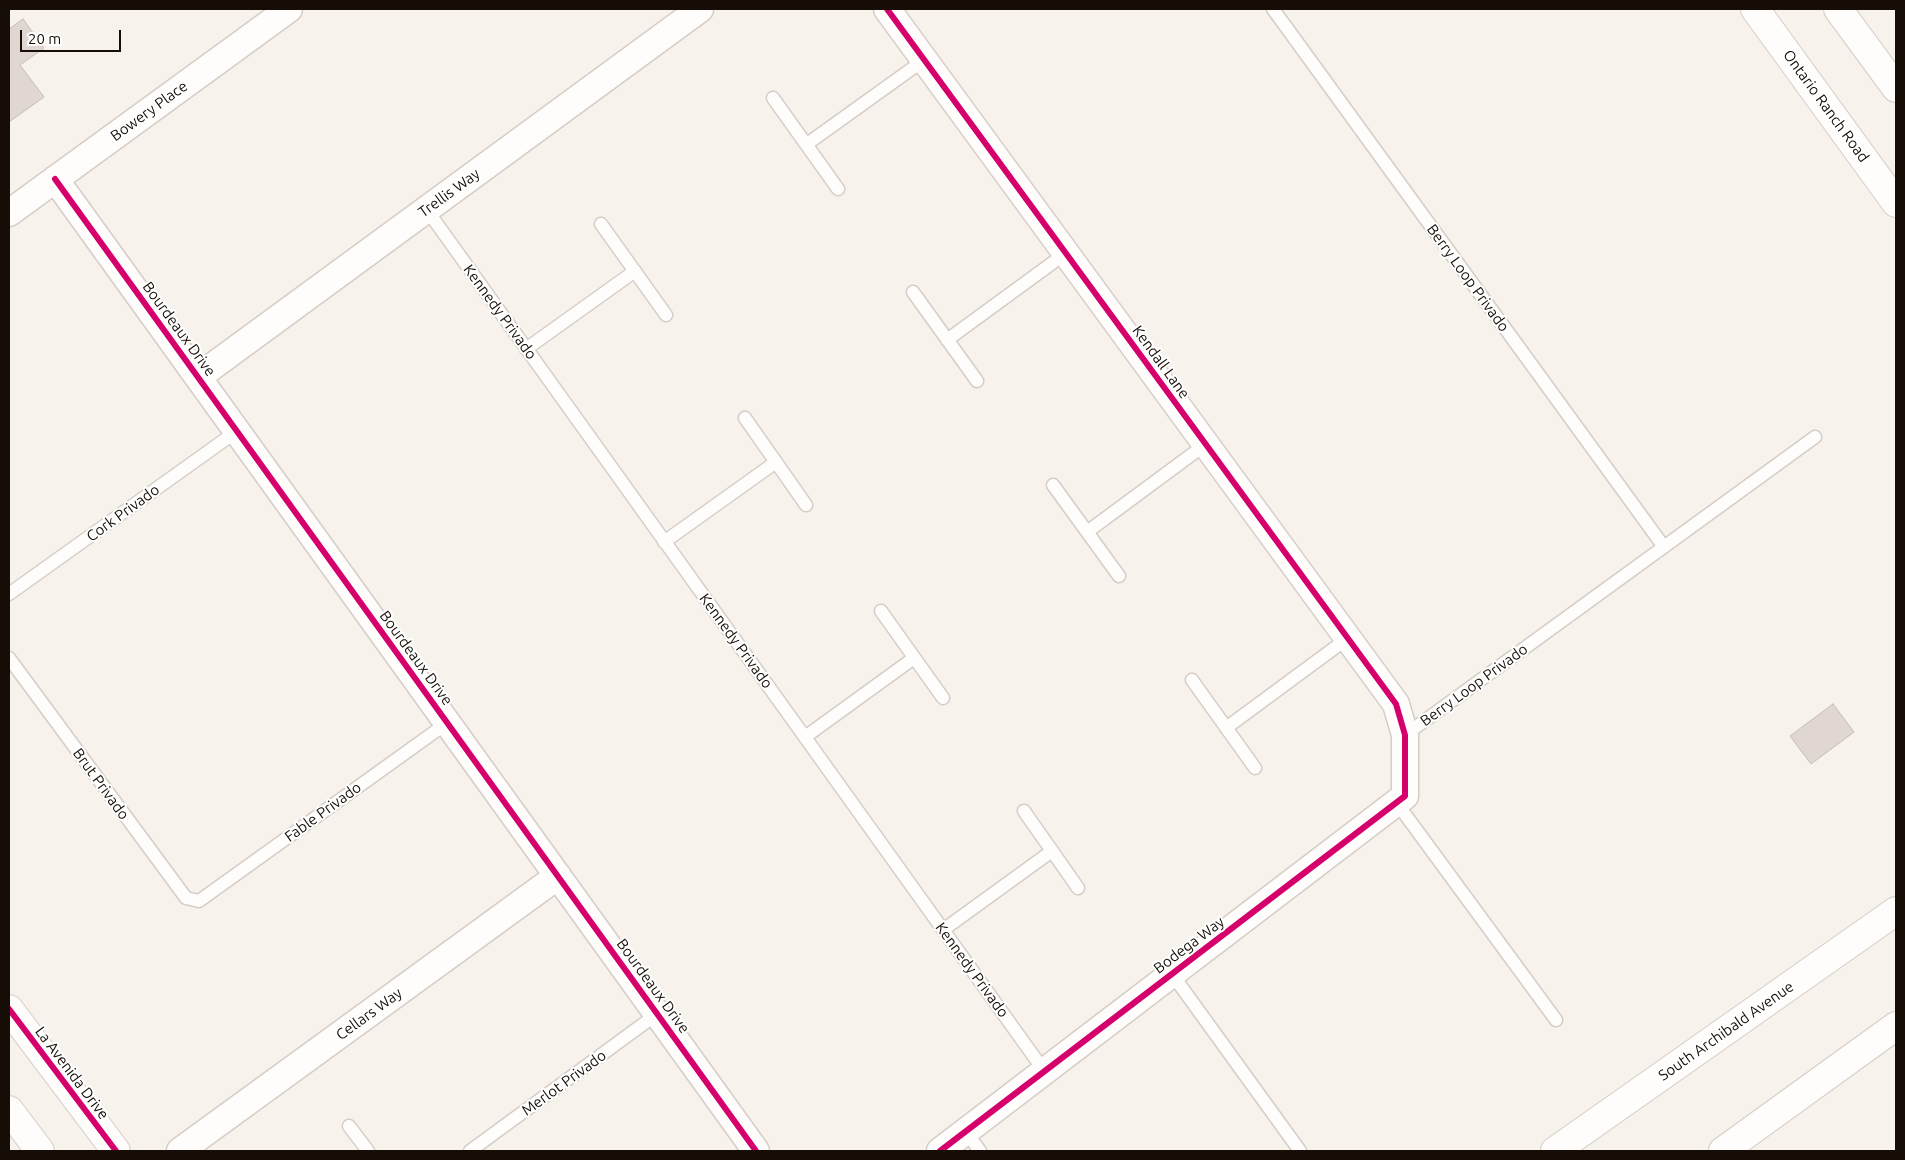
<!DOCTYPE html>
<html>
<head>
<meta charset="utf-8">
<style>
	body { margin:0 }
	#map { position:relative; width:1905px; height:1160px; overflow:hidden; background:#f7f2ec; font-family:Ubuntu,sans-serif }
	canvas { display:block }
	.frame { position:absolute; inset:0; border:10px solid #160e06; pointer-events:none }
	.scale { position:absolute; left:20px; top:30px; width:101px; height:22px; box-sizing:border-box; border:2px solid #160e06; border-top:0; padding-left:6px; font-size:15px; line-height:18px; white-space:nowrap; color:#160e06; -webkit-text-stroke:4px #fff; paint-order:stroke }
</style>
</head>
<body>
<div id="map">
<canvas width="1905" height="1160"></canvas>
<div class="frame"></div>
<div class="scale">20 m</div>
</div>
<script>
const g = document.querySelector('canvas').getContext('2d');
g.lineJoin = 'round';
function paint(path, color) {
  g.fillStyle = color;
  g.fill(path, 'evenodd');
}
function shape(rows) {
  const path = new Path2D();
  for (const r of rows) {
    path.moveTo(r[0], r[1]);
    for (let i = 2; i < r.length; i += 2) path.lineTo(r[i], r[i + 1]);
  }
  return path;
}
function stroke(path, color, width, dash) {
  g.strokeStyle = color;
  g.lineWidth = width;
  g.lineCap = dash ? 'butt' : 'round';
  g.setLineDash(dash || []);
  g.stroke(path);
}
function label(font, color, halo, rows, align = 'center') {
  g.font = font + ' Ubuntu,sans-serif';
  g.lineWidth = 4;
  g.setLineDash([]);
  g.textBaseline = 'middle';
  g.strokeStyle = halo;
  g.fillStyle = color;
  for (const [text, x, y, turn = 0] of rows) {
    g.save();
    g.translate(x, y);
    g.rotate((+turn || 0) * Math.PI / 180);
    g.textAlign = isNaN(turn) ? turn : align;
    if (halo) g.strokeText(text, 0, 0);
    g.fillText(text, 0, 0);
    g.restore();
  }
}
const building = shape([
	[23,19,44,48,20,65,44,97,9,122,9,29,23,19],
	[1833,704,1854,732,1811,764,1790,736,1833,704]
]);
paint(building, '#e0d7d2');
stroke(building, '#c4bbb6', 1);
const lane = shape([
	[1273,9,1664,547],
	[773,98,838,189],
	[807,144,924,60],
	[427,210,1045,1072],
	[601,224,666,315],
	[913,292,977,381],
	[947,340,1066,253],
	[526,349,635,271],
	[745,418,806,505],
	[1053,485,1119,576],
	[1087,532,1206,444],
	[664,542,776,462],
	[9,594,237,431],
	[881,611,943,698],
	[9,658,186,898,199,901,447,723],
	[1192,680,1255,768],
	[1226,728,1348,638],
	[1405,735,1815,437],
	[805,737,914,658],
	[1396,802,1556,1020],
	[1024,811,1078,888],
	[943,930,1052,851],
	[1172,974,1300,1151],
	[349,1126,368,1151],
	[966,1132,980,1151],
	[470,1151,657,1014]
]);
const street = shape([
	[887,9,1396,704,1405,735,1405,796,940,1151],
	[55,179,756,1151],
	[9,213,289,9],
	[198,377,700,9],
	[180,1151,558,876]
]);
const secondary = shape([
	[9,1009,116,1151],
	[9,1110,40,1151],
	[1555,1151,1896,911],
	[1723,1151,1896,1026]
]);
const primary = shape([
	[1755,9,1896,203],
	[1838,9,1896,88]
]);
stroke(lane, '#d5cdc6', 15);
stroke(street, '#d5cdc6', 29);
stroke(secondary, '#d5cdc6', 30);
stroke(primary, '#d5cdc6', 30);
stroke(lane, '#fefdfc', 12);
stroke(street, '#fefdfc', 26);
stroke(secondary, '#fefdfc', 28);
stroke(primary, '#fefdfc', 28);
stroke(shape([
	[887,9,1396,704,1405,735,1405,796,940,1151],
	[55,179,756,1151],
	[9,1009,116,1151]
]), '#d6006c', 6);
label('15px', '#160e06', '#fff', [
	["Ontario Ranch Road",1826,106,54],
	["Bowery Place",149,111,-36],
	["Trellis Way",449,193,-36],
	["Berry Loop Privado",1468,278,54],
	["Kennedy Privado",500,312,54],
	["Bourdeaux Drive",179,329,54],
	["Kendall Lane",1161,362,54],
	["Cork Privado",123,513,-36],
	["Kennedy Privado",736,641,54],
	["Bourdeaux Drive",416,658,54],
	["Berry Loop Privado",1474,685,-36],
	["Brut Privado",101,784,54],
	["Fable Privado",323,812,-36],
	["Bodega Way",1189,945,-37],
	["Kennedy Privado",972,970,54],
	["Bourdeaux Drive",653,986,54],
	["Cellars Way",369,1014,-36],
	["South Archibald Avenue",1726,1031,-35],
	["La Avenida Drive",72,1073,53],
	["Merlot Privado",564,1083,-36]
]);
</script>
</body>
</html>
